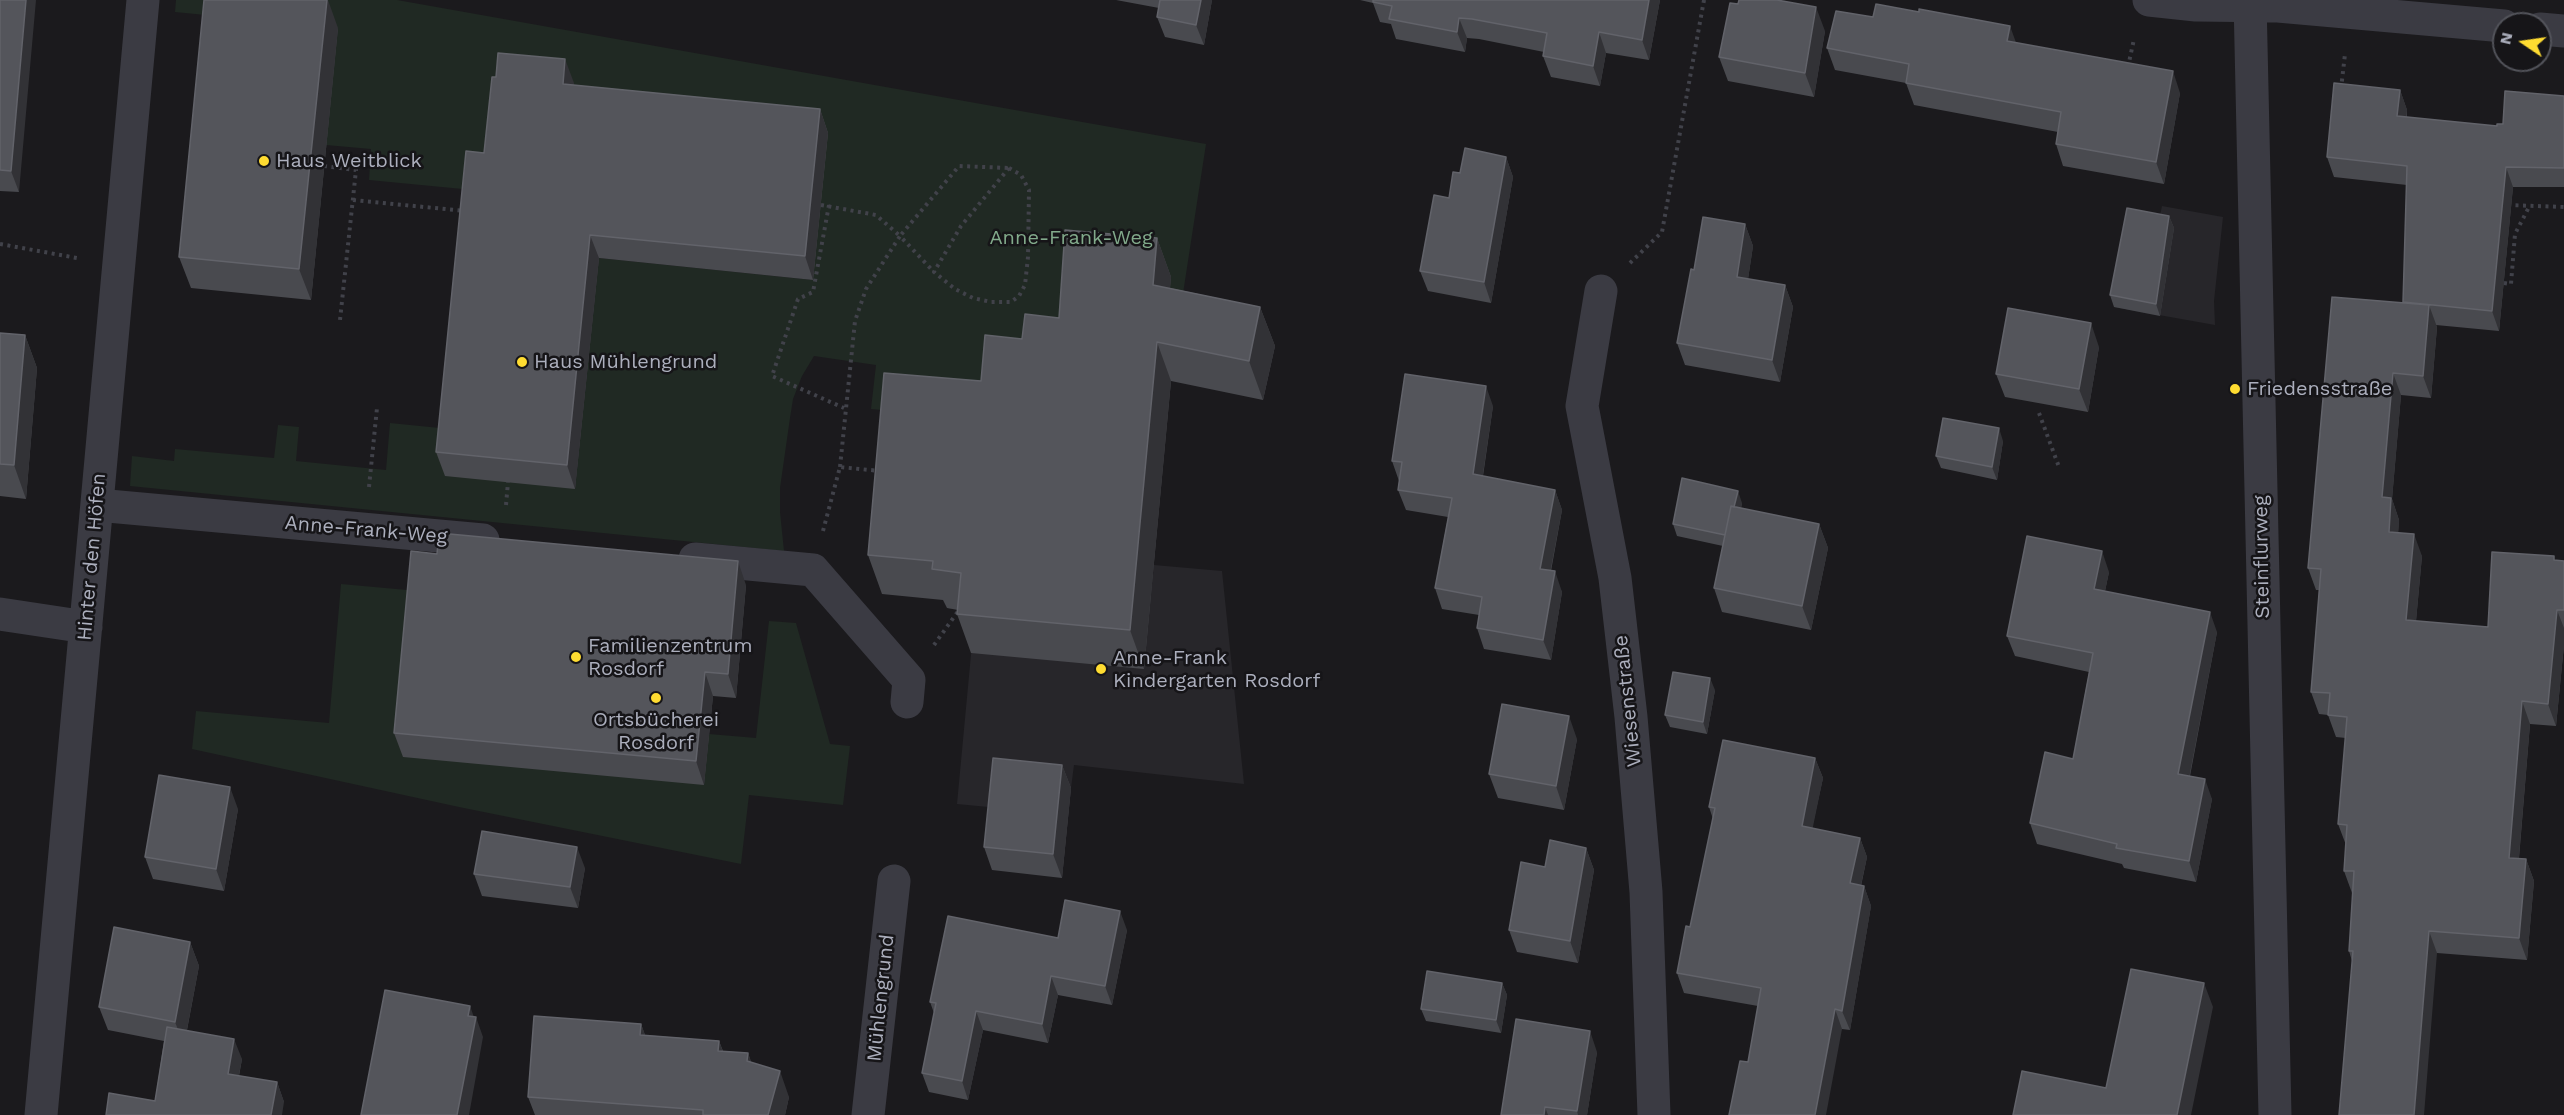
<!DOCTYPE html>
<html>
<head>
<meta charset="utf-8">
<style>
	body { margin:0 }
	#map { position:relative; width:2564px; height:1115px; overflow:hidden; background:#1b1a1d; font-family:"Work Sans",sans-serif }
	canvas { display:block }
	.north { position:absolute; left:2492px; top:12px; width:60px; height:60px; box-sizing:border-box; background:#161518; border:2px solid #52535a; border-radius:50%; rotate:283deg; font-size:16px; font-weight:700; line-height:24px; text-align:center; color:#acafbd }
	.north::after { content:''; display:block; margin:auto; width:21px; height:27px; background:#ffdc31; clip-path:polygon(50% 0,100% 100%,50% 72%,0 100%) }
</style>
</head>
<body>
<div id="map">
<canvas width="2564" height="1115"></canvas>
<div class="north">N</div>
</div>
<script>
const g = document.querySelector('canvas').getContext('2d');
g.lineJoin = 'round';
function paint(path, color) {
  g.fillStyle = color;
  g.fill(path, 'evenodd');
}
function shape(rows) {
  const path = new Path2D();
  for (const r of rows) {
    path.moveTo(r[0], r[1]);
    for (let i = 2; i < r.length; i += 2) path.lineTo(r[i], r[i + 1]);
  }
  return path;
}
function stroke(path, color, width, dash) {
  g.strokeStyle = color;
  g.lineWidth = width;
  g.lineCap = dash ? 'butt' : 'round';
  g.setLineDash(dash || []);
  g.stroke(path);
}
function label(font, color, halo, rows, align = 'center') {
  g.font = font + ' "Work Sans",sans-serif';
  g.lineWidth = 5;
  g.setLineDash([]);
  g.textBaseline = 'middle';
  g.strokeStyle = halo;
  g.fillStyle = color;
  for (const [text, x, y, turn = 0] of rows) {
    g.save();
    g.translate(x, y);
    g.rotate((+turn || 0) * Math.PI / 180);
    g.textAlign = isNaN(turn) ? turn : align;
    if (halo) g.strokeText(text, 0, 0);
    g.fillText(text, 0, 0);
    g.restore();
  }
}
paint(shape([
	[2162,206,2223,217,2214,301,2215,325,2114,307,2131,220,2158,225],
	[953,537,1019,581,1151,593,1154,565,1222,571,1244,784,1074,765,1071,788,999,808,957,804,975,612,947,608]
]), '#27262a');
paint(shape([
	[176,0,397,0,1206,144,1172,365,995,420,871,409,876,365,814,356,802,376,793,399,790,418,780,488,780,512,784,551,130,486,132,456,174,461,175,449,274,458,278,425,299,427,296,461,386,470,390,423,450,429,575,489,599,258,813,280,505,101,473,190,369,180,371,149,326,145,338,28,175,12],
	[341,584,418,591,704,785,709,734,756,738,769,621,796,623,830,744,850,746,843,805,749,795,741,864,459,807,192,749,196,711,329,723]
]), '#202923');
stroke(shape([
	[2128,67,2134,39],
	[2341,89,2345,54],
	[324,166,356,170,340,320],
	[1009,168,1021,175,1029,190,1028,257,1025,285,1019,296,1011,302,991,302,973,298,955,289,934,272,961,226,1009,168],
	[353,200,465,211],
	[821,205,876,215,900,236,959,166,1009,168],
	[829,205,813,292,798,299,772,376,844,408],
	[2508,205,2564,207],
	[0,244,77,258],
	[1630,263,1662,232,1704,0],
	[2504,283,2511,284,2515,234,2529,207],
	[2039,413,2059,467],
	[840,467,855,321,866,289,900,236,934,272],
	[369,487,377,408],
	[506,505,508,482],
	[823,531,840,467,880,471],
	[934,645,959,610]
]), '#41424a', 4, [3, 4.5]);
stroke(shape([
	[2149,0,2196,5,2278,6,2504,26],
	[2250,0,2275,1115],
	[2540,29,2564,31],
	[1601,291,1582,406,1615,578,1631,717,1646,892,1654,1115],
	[97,505,483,540],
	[695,559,813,570,909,680,907,702],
	[0,614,86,627],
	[41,1115,143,0],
	[868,1115,894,881]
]), '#3b3b43', 33);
paint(shape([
	[0,0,19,192,0,191],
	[1116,0,1212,0,1204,45,1165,37,1157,17,1159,8],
	[1360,0,1660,0,1649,60,1606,53,1600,86,1551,77,1543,56,1544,52,1479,39,1467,38,1465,52,1396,39,1391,24,1380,22,1373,3],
	[338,28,311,300,191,288,179,257],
	[1825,31,1814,97,1728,81,1719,57],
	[2016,43,2180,93,2164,184,2063,166,2056,144,2058,132,1914,105,1906,83,1835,70,1827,48],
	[574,83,574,85,820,109,828,133,813,280,599,258,575,489,445,476,436,452,484,153],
	[2400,90,2407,110,2407,117,2497,126,2564,96,2564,187,2513,187,2499,331,2436,325,2437,327,2431,398,2401,395,2392,499,2399,520,2398,533,2422,556,2416,621,2488,627,2555,560,2564,561,2564,645,2556,726,2530,724,2519,858,2526,859,2534,881,2527,960,2437,953,2352,961,2349,951,2353,893,2352,893,2344,871,2346,845,2338,824,2346,738,2336,737,2328,715,2319,714,2311,692,2319,590,2316,590,2308,568,2403,303,2407,185,2334,177,2327,157],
	[1506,157,1513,177,1491,303,1428,291,1420,271,1460,173],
	[2169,216,2174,228,2160,316,2114,307,2110,295],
	[1745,224,1753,246,1748,279,1785,285,1793,307,1780,382,1685,365,1677,343,1694,270],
	[1157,238,1171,277,1170,288,1260,307,1275,346,1263,400,1171,381,1144,669,971,653,957,614,958,610,947,608,943,600,882,594,868,555,981,381,1022,339,1059,318],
	[0,333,25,335,37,368,26,499,0,496],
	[2099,347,2088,412,2005,397,1996,374],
	[1493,406,1483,476,1555,490,1562,510,1551,571,1562,592,1551,660,1484,649,1477,628,1479,615,1442,609,1435,588,1448,517,1406,510,1398,490,1399,481,1392,461],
	[2003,441,1997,480,1941,468,1936,456],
	[1742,503,1741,508,1819,524,1828,548,1811,630,1722,612,1714,588,1723,546,1677,536,1673,524],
	[2109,572,2105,591,2217,632,2190,776,2212,799,2196,882,2124,868,2122,864,2037,844,2030,823,2073,759,2089,672,2015,656,2007,636],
	[746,585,736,698,713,696,704,785,403,757,394,733],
	[1715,690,1707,734,1670,727,1665,715],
	[1577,739,1564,810,1498,798,1489,774],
	[1815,758,1823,778,1812,828,1860,838,1867,857,1861,886,1864,886,1871,906,1850,1030,1842,1029,1748,1062,1758,1006,1684,993,1677,973,1690,927,1713,819,1709,807],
	[1062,765,1071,788,1062,878,992,870,984,847],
	[238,809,224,891,153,879,145,857],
	[1586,848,1594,870,1578,963,1517,952,1509,930,1545,867],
	[585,868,578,908,482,896,474,874],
	[1127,930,1112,1005,1058,995,1048,1043,983,1030,968,1100,929,1092,922,1073,934,1013,930,1002,1058,938],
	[190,942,199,966,187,1030,242,1059,239,1076,277,1082,284,1102,155,1101,164,1041,108,1030,99,1007],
	[1502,983,1507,995,1501,1033,1426,1021,1421,1009],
	[641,1024,645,1035,719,1041,723,1051,748,1053,751,1062,789,1097,785,1115,535,1115,528,1097],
	[1597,1052,1587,1115,1501,1115]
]), '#494a4f');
paint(shape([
	[26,0,36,0,19,192,11,171],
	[327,0,328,0,338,28,311,300,299,269],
	[1201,0,1212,0,1204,45,1196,25],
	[1649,0,1660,0,1649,60,1642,40],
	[1816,7,1825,31,1814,97,1805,73],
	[1459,18,1467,38,1465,52,1457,32],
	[2010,26,2018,48,2007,41],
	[1599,32,1606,53,1600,86,1593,66],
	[565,59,574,83,572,107,563,84],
	[2173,71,2180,93,2164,184,2156,162],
	[2400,90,2407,110,2405,136,2397,116],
	[820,109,828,133,813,280,805,256],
	[1506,157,1513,177,1491,303,1484,282],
	[2506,167,2513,187,2499,331,2492,311],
	[2169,216,2174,228,2160,316,2156,304],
	[1745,224,1753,246,1745,299,1737,277],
	[590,235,599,258,575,489,567,465],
	[1157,238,1171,277,1167,324,1153,285],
	[1785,285,1793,307,1780,382,1772,360],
	[2429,305,2437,327,2431,398,2423,376],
	[1260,307,1275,346,1263,400,1249,361],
	[2091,323,2099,347,2088,412,2079,389],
	[25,335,37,368,26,499,14,465],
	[1157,342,1171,381,1144,669,1130,630],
	[2393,373,2401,395,2392,499,2399,520,2397,554,2389,532,2382,497],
	[1486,386,1493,406,1480,494,1473,474],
	[1999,428,2003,441,1997,480,1992,467],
	[1555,490,1562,510,1547,589,1540,569],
	[1738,491,1742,503,1733,548,1728,536],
	[1819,524,1828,548,1811,630,1802,606],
	[2414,534,2422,556,2414,642,2406,620],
	[2102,551,2109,572,2101,610,2094,589],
	[738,561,746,585,736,698,728,674],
	[1555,571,1562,592,1551,660,1543,640],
	[2557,610,2564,628,2564,645,2556,726,2548,704],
	[2210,612,2217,632,2186,794,2178,774],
	[705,672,713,696,704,785,696,761],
	[1710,678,1715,690,1707,734,1703,722],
	[2522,701,2530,724,2517,880,2509,858],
	[1569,716,1577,739,1564,810,1556,786],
	[1815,758,1823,778,1809,846,1802,826],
	[1062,765,1071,788,1062,878,1053,854],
	[2205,779,2212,799,2196,882,2189,861],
	[230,787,238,809,224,891,216,869],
	[1860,838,1867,857,1857,903,1850,883],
	[577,847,585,868,578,908,570,887],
	[1586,848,1594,870,1578,963,1570,941],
	[2526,859,2534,881,2527,960,2519,938],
	[1864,886,1871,906,1850,1030,1842,1011],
	[1120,911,1127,930,1112,1005,1105,986],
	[2429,931,2437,953,2424,1115,2414,1115],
	[190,942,199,966,184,1045,175,1022],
	[1051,976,1058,995,1048,1043,1042,1024],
	[1502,983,1507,995,1501,1033,1496,1020],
	[2204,983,2213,1007,2191,1115,2177,1115],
	[470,1006,475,1020,476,1017,483,1037,469,1115,457,1115],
	[1835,1009,1842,1029,1826,1115,1815,1115],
	[976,1011,983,1030,968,1100,962,1081],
	[641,1024,651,1051,640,1035],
	[1590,1031,1597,1052,1587,1115,1578,1115,1577,1111],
	[234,1039,242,1059,235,1095,228,1074],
	[719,1041,729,1068,718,1051],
	[748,1053,758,1080,747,1061],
	[780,1071,789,1097,785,1115,768,1115],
	[277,1082,284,1102,282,1115,271,1115],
	[1545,1107,1548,1115,1544,1115]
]), '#323236');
const building = shape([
	[0,0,26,0,11,171,0,170,0,0],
	[204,0,327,0,299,269,179,257,204,0],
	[1160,0,1201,0,1196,25,1157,17,1160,0],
	[1373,0,1649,0,1642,40,1599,32,1593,66,1543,56,1547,33,1472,19,1459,18,1457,32,1389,19,1392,6,1373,2,1373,0],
	[1739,0,1777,0,1816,7,1805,73,1719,57,1730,3,1738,4,1739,0],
	[1876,4,1919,12,1919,9,2010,26,2007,41,2173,71,2156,162,2056,144,2061,112,1906,83,1909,64,1827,48,1836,11,1873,17,1876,4],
	[498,53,565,59,563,84,820,109,805,256,590,235,567,465,436,452,466,151,484,153,492,77,496,77,498,53],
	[2334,83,2400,90,2397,116,2497,126,2497,124,2503,124,2505,91,2564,96,2564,168,2506,167,2492,311,2403,302,2407,166,2327,157,2334,83],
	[1465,148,1506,157,1484,282,1420,271,1434,195,1449,198,1453,172,1460,173,1465,148],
	[2127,208,2169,216,2156,304,2110,295,2127,208],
	[1703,217,1745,224,1737,277,1785,285,1772,360,1677,343,1691,269,1694,270,1703,217],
	[1065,230,1157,238,1153,285,1260,307,1249,361,1157,342,1130,630,957,614,961,573,932,569,933,561,868,555,884,373,981,381,985,335,1022,339,1025,314,1059,318,1065,230],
	[2332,297,2429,305,2423,376,2393,373,2382,497,2391,498,2389,532,2414,534,2406,620,2488,627,2492,552,2554,556,2554,560,2564,561,2564,610,2557,610,2548,704,2522,701,2509,858,2526,859,2519,938,2429,931,2414,1115,2339,1115,2353,951,2349,951,2354,871,2344,871,2347,825,2338,824,2347,717,2328,715,2330,693,2311,692,2321,569,2308,568,2332,297],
	[2008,308,2091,323,2079,389,1996,374,2008,308],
	[0,333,25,335,14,465,0,464,0,333],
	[1405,374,1486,386,1473,474,1555,490,1540,569,1555,571,1543,640,1477,628,1482,597,1435,588,1452,498,1398,490,1402,462,1392,461,1405,374],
	[1943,418,1999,428,1992,467,1936,456,1943,418],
	[1682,478,1738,491,1734,507,1731,506,1725,535,1673,524,1682,478],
	[1731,506,1819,524,1802,606,1714,588,1731,506],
	[439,533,738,561,728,674,705,672,696,761,394,733,411,551,437,554,439,533],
	[2027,536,2102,551,2094,589,2210,612,2178,774,2205,779,2189,861,2116,848,2117,844,2030,823,2045,752,2073,759,2093,653,2007,636,2027,536],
	[1673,672,1710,678,1703,722,1665,715,1673,672],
	[1502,704,1569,716,1556,786,1489,774,1502,704],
	[1723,740,1815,758,1802,826,1860,838,1850,883,1864,886,1842,1011,1835,1009,1815,1115,1729,1115,1740,1061,1748,1062,1761,988,1677,973,1686,926,1690,927,1715,808,1709,807,1723,740],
	[993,758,1062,765,1053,854,984,847,993,758],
	[159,775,230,787,216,869,145,857,159,775],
	[482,831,577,847,570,887,474,874,482,831],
	[1550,840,1586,848,1570,941,1509,930,1521,862,1545,867,1550,840],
	[1065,900,1120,911,1105,986,1051,976,1042,1024,976,1011,962,1081,922,1073,936,1003,930,1002,948,916,1058,938,1065,900],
	[114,927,190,942,175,1022,99,1007,114,927],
	[2131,969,2204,983,2177,1115,2013,1115,2022,1071,2106,1088,2131,969],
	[1427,971,1502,983,1496,1020,1421,1009,1427,971],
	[385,990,470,1006,468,1016,476,1017,457,1115,361,1115,385,990],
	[534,1016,641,1024,640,1035,719,1041,718,1051,748,1053,747,1061,780,1071,768,1115,703,1115,703,1110,528,1097,534,1016],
	[1516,1019,1590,1031,1577,1111,1545,1107,1544,1115,1501,1115,1516,1019],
	[167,1027,234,1039,228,1074,277,1082,271,1115,106,1115,109,1093,155,1101,167,1027]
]);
paint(building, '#54555b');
stroke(building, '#62636a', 1.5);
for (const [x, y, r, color] of [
	[264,161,6,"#ffdc31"],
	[522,362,6,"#ffdc31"],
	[2235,389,6,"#ffdc31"],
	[576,657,6,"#ffdc31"],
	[1101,669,6,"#ffdc31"],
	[656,698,6,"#ffdc31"]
]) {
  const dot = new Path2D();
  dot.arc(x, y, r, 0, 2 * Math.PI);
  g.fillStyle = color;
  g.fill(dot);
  stroke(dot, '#161518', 2);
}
label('20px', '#acafbd', '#161518', [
	["Haus Weitblick",276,161],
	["Haus Mühlengrund",534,362],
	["Friedensstraße",2247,389],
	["Familienzentrum",588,646],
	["Rosdorf",588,669],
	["Anne-Frank",1113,658],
	["Kindergarten Rosdorf",1113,681],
	["Ortsbücherei",656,720,"center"],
	["Rosdorf",656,743,"center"]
], 'left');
label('20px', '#82aa8b', '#161518', [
	["Anne-Frank-Weg",1071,238]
]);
label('20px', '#acafbd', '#161518', [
	["Anne-Frank-Weg",366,530,5],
	["Hinter den Höfen",92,557,-85],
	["Steinflurweg",2262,557,-91],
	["Wiesenstraße",1628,701,-96],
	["Mühlengrund",881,998,-84]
]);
</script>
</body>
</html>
